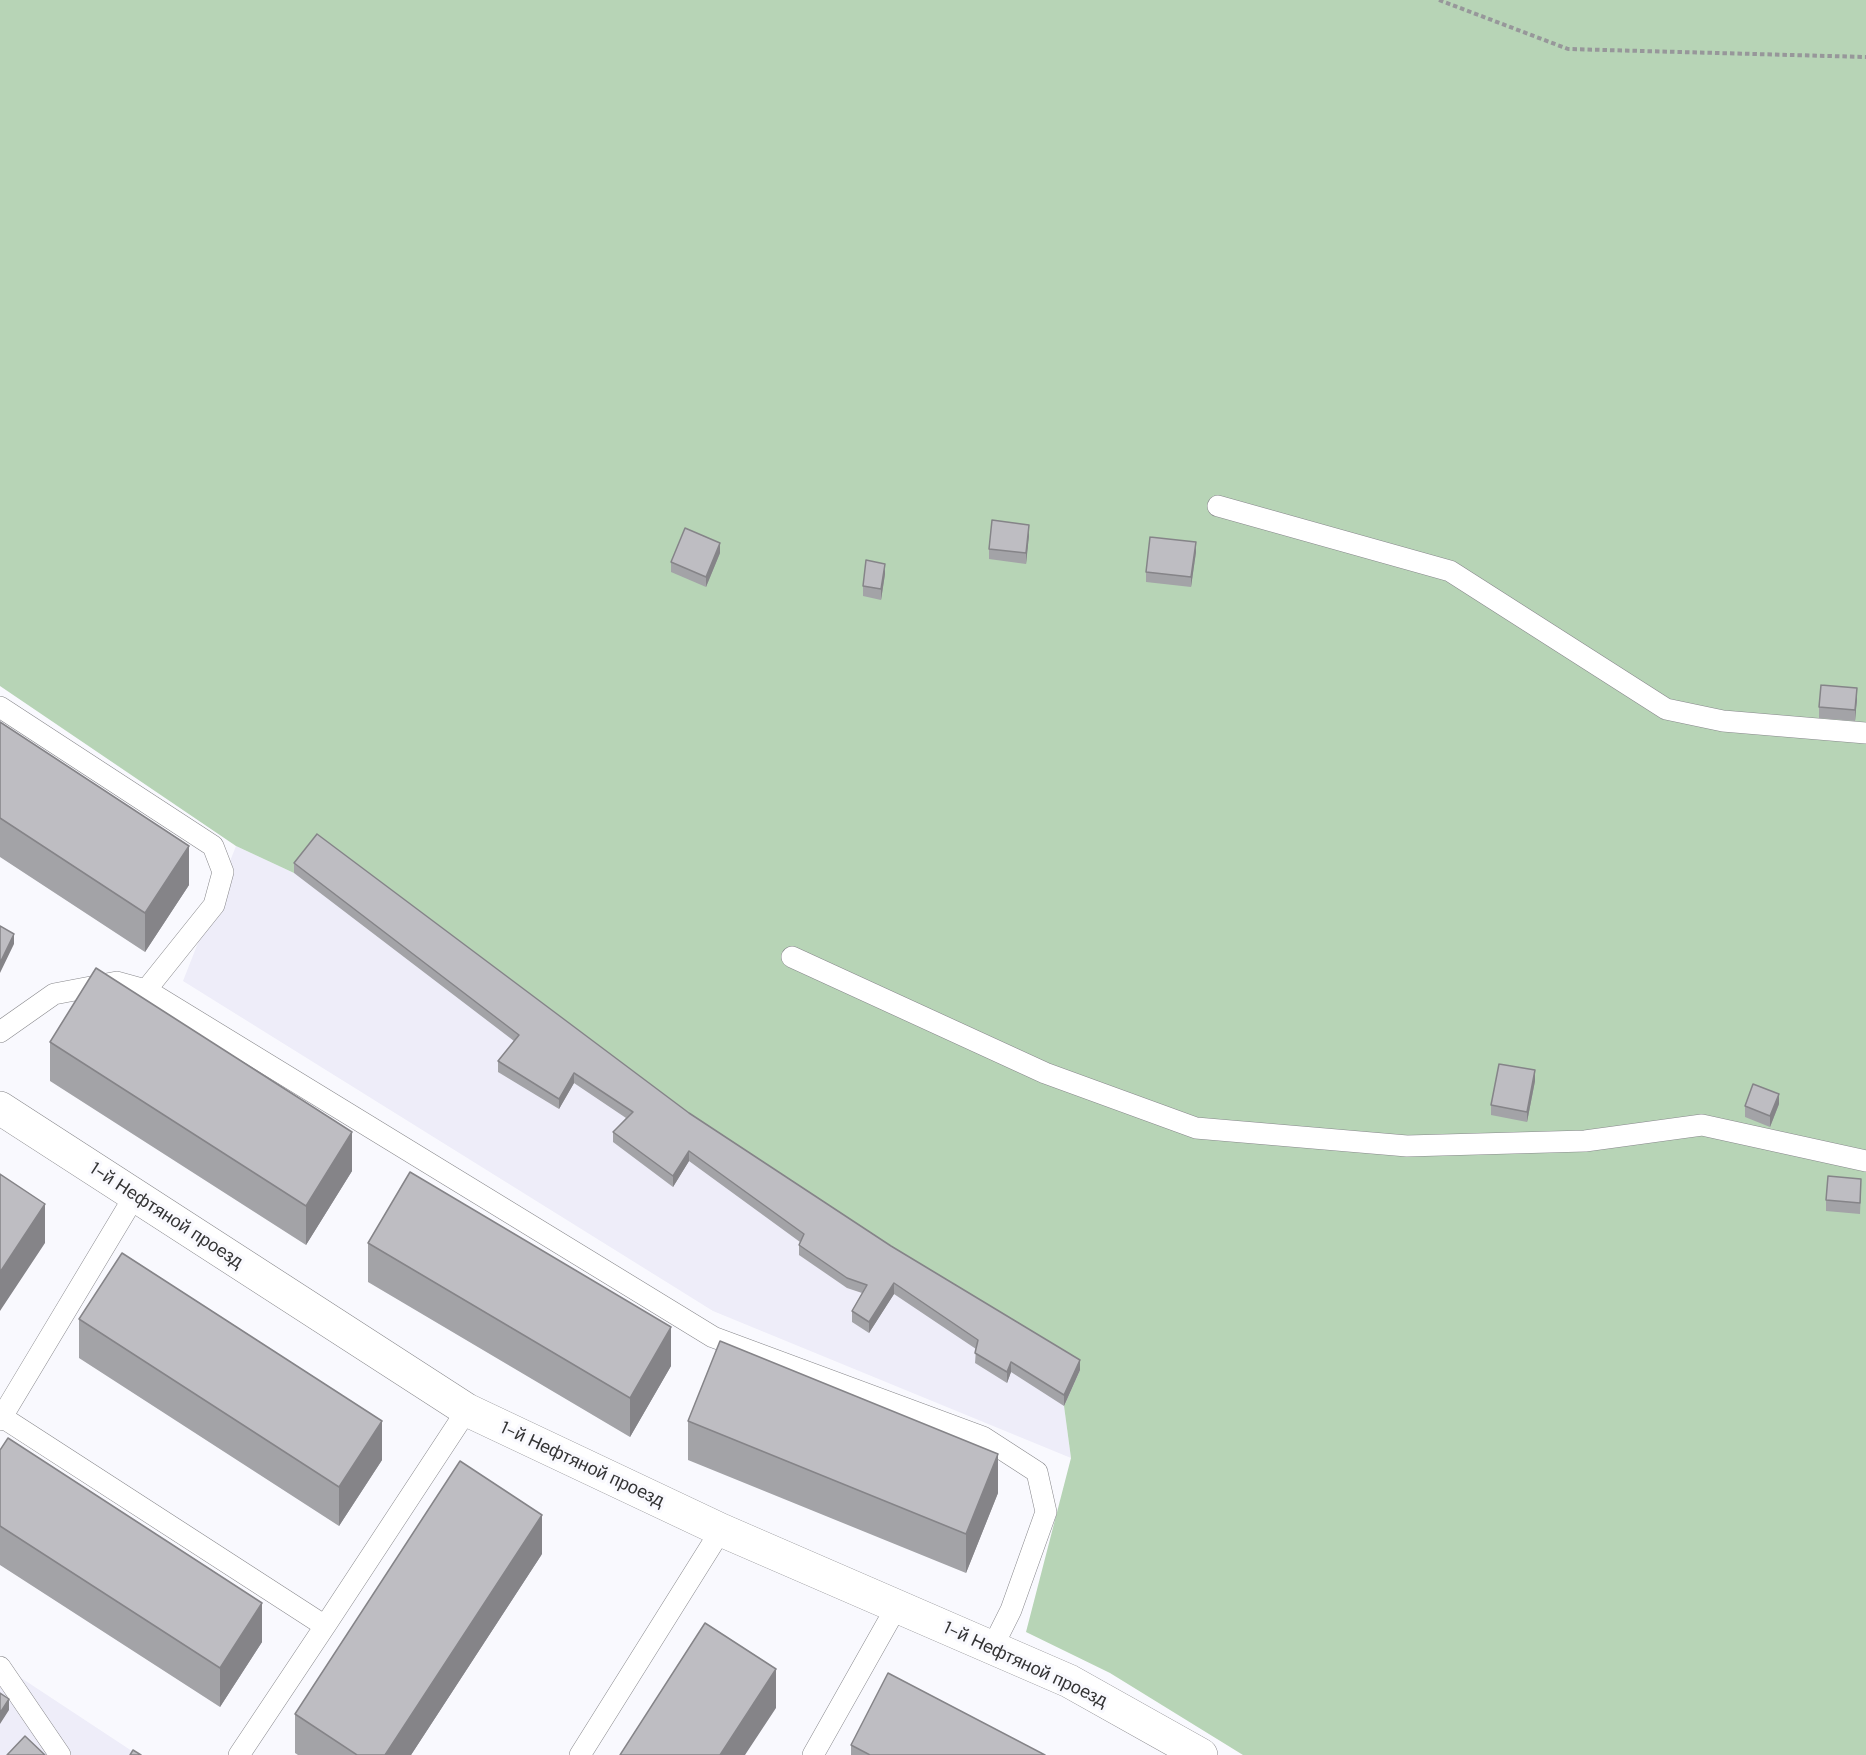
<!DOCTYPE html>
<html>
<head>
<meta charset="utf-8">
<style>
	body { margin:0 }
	canvas { display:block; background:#f9f9fe }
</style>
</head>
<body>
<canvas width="1866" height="1755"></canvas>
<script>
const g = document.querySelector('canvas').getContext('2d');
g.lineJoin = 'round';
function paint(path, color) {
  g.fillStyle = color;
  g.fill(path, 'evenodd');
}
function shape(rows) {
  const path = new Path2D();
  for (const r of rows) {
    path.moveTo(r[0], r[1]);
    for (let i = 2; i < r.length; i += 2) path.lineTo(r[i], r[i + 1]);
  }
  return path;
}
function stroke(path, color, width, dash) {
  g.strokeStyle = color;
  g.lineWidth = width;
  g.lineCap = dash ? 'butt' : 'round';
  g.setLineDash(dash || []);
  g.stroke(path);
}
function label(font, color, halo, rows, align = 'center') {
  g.font = font + ' "DM Sans",sans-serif';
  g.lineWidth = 6;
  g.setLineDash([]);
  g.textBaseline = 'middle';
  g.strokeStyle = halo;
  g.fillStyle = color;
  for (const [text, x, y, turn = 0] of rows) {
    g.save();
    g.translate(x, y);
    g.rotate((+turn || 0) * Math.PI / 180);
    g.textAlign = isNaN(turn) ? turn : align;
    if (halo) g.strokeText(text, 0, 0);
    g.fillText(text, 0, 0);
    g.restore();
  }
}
paint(shape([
	[236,846,294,873,1080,1370,1064,1406,1071,1458,713,1311,183,981],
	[0,1664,138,1755,0,1755]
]), '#eeedf9');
paint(shape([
	[0,0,1866,0,1866,1755,1243,1755,1110,1673,1026,1632,1071,1458,1064,1406,1080,1370,689,1123,317,845,294,873,236,846,0,686]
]), '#b7d4b6');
const lane = shape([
	[1218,506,1450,571,1666,709,1723,721,1866,733],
	[0,707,213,846,223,872,214,905,146,990],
	[792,957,1045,1073,1196,1128,1407,1146,1585,1141,1702,1125,1866,1161],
	[0,1032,54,994,117,982,146,990,713,1337,983,1437,1037,1472,1046,1512,1011,1610,992,1648],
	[2,1417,325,1626,467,1410],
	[0,1420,134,1197],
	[0,1667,60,1755],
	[239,1755,325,1626],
	[580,1755,721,1530],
	[813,1755,897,1606]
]);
const secondary = shape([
	[0,1108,467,1410,721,1530,1069,1681,1201,1755]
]);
stroke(lane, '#88888c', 22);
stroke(secondary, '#88888c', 34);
stroke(shape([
	[1439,0,1568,49,1866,57]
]), '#97979a', 4, [4.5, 3]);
stroke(lane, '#fff', 21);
stroke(secondary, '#fff', 33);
paint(shape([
	[1029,535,1026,564,989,559,989,549],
	[1196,552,1191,587,1146,582,1146,572],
	[720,553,706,587,671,572,671,562],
	[885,574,881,600,863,596,863,586],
	[1857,698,1855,721,1819,718,1819,707],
	[0,722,189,885,145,952,0,857],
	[294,863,689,1113,1080,1370,1064,1406,1011,1372,1007,1383,975,1363,976,1349,894,1294,869,1333,852,1322,852,1311,862,1293,847,1288,799,1255,799,1245,800,1242,689,1161,673,1187,613,1142,613,1132,626,1118,574,1083,559,1109,498,1072,498,1061,514,1041,294,873],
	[50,1042,352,1171,306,1245,50,1081],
	[1535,1081,1527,1122,1491,1115,1491,1105],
	[1779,1104,1770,1127,1745,1117,1745,1106],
	[1861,1190,1860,1214,1826,1211,1826,1200],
	[368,1243,671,1366,630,1437,368,1282],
	[79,1319,382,1460,339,1526,79,1358],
	[688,1421,998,1493,966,1573,688,1460],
	[0,1450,262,1642,220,1707,0,1565],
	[542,1554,411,1755,298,1755,295,1753,295,1714],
	[851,1745,1045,1755,851,1755]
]), '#a3a3a7');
paint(shape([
	[1029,525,1029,535,1026,564,1026,553],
	[1196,542,1196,552,1191,587,1191,577],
	[720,543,720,553,706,587,706,577],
	[885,564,885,574,881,600,881,589],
	[1857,688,1857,698,1855,721,1855,710],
	[189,846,189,885,145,952,145,913],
	[14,934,14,944,0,973,0,963],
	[1535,1070,1535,1081,1527,1122,1527,1112],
	[574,1073,574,1083,559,1109,559,1099],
	[1779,1094,1779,1104,1770,1127,1770,1116],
	[352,1132,352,1171,306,1245,306,1206],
	[689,1151,689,1161,673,1187,673,1176],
	[45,1204,45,1243,0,1311,0,1272],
	[894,1283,894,1294,869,1333,869,1322],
	[671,1327,671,1366,630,1437,630,1398],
	[1080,1360,1080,1370,1064,1406,1064,1395],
	[1011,1362,1011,1372,1007,1383,1007,1372],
	[382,1421,382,1460,339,1526,339,1487],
	[998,1454,998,1493,966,1573,966,1534],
	[542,1515,542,1554,411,1755,385,1755],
	[262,1603,262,1642,220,1707,220,1668],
	[776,1669,776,1708,745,1755,720,1755],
	[9,1699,9,1710,0,1724,0,1713]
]), '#858488');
const building = shape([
	[992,520,1029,525,1026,553,989,549,992,520],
	[685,528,720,543,706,577,671,562,685,528],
	[1150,537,1196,542,1191,577,1146,572,1150,537],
	[866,560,885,564,881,589,863,586,866,560],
	[1821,685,1857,688,1855,710,1819,707,1821,685],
	[0,722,189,846,145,913,0,818,0,722],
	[317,834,689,1113,891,1246,1080,1360,1064,1395,1011,1362,1007,1372,975,1353,978,1340,894,1283,869,1322,852,1311,867,1285,847,1278,799,1245,804,1234,689,1151,673,1176,613,1132,633,1112,574,1073,559,1099,498,1061,519,1035,294,863,317,834],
	[0,926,14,934,0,963,0,926],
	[96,968,352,1132,306,1206,50,1042,96,968],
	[1499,1064,1535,1070,1527,1112,1491,1105,1499,1064],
	[1753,1084,1779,1094,1770,1116,1745,1106,1753,1084],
	[410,1172,671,1327,630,1398,368,1243,410,1172],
	[0,1174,45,1204,0,1272,0,1174],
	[1828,1176,1861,1179,1860,1203,1826,1200,1828,1176],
	[122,1253,382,1421,339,1487,79,1319,122,1253],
	[720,1341,998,1454,966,1534,688,1421,720,1341],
	[8,1438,262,1603,220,1668,0,1526,0,1450,8,1438],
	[460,1461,542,1515,385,1755,357,1755,295,1714,460,1461],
	[705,1623,776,1669,720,1755,620,1755,705,1623],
	[888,1673,1045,1755,870,1755,851,1745,888,1673],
	[0,1693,9,1699,0,1713,0,1693],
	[25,1736,45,1755,7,1755,25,1736],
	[133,1750,141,1755,130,1755,133,1750]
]);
paint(building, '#bebdc2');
stroke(building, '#858488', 1.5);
label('18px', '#333334', '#f9f9fe', [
	["1-й Нефтяной проезд",166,1216,33],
	["1-й Нефтяной проезд",582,1465,25],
	["1-й Нефтяной проезд",1025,1665,25]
]);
</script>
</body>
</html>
